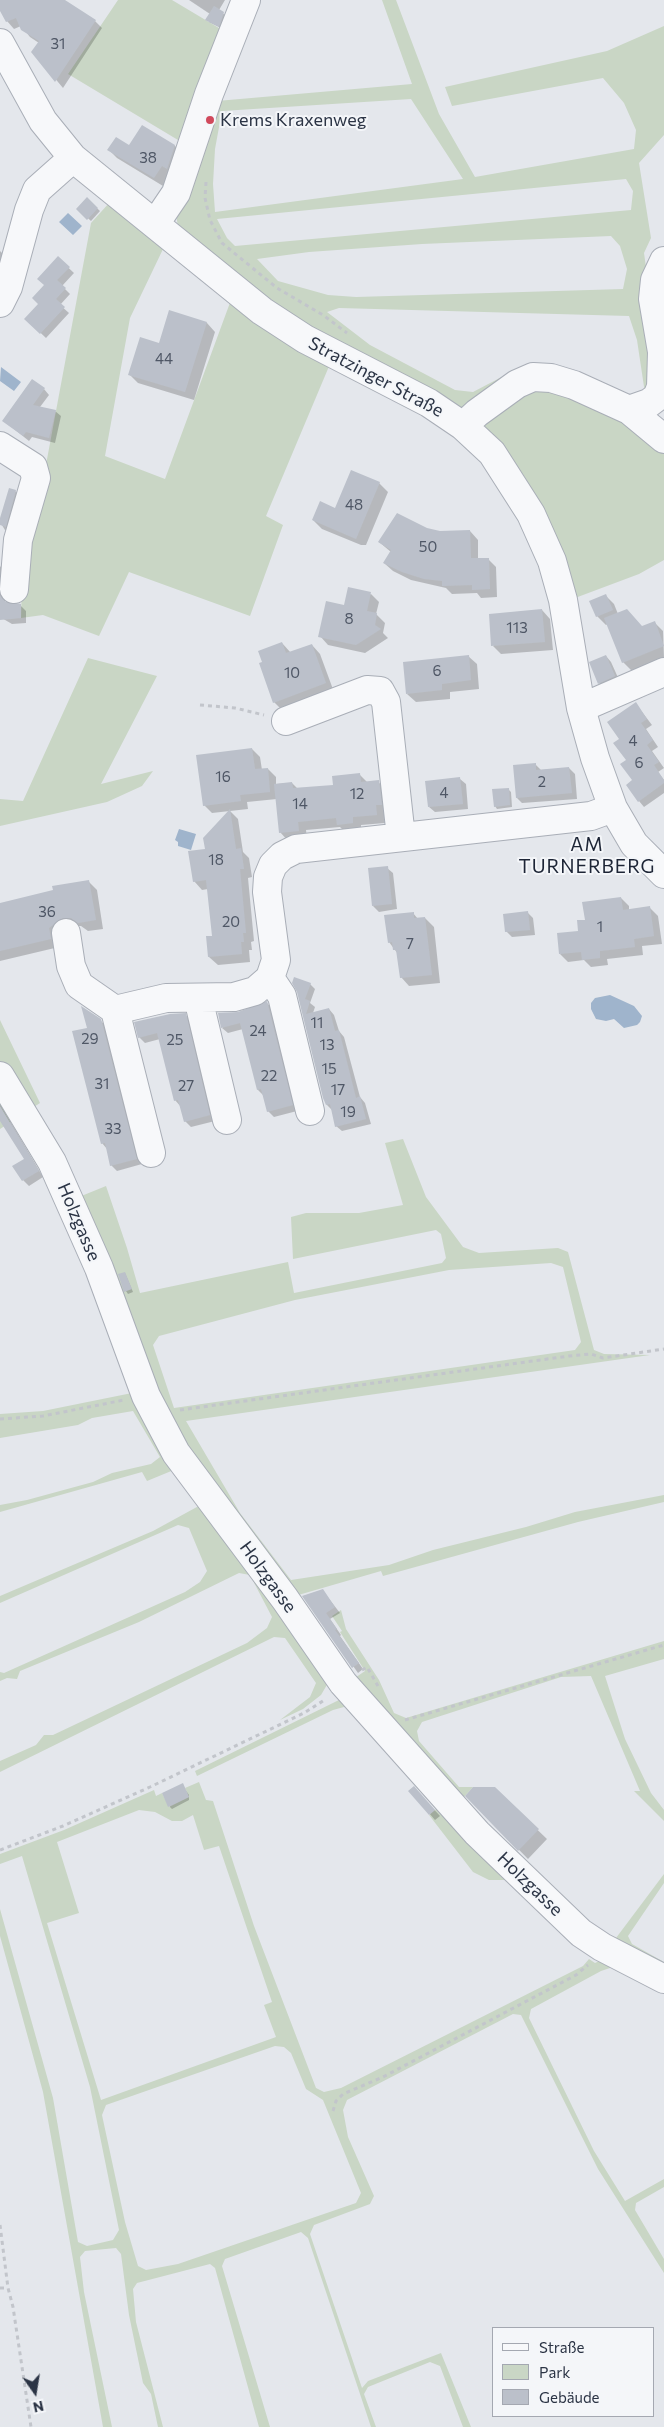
<!DOCTYPE html>
<html>
<head>
<meta charset="utf-8">
<style>
	body { margin:0 }
	#map { position:relative; width:664px; height:2427px; overflow:hidden; background:#e4e7ec; font-family:Commissioner,sans-serif }
	canvas { display:block }
	.legend { position:absolute; left:492px; top:2327px; width:162px; height:90px; box-sizing:border-box; background:#f4f6f9; border:1px solid #a4a8b1; margin:0; padding:6px 9px; list-style:none; font-size:15px; color:#2b3445 }
	.legend li { display:flex; align-items:center; gap:10px; height:25px }
	.legend b { width:25px; border:1px solid #a4a8b1 }
	.north { position:absolute; left:10px; top:2367px; width:50px; height:50px; -webkit-text-stroke:4px #f4f6f9; paint-order:stroke; rotate:167deg; font-size:14px; font-weight:700; line-height:20px; text-align:center; color:#2b3445 }
	.north::after { content:''; display:block; margin:auto; width:18px; height:22px; background:#2b3445; clip-path:polygon(50% 0,100% 100%,50% 72%,0 100%) }
</style>
</head>
<body>
<div id="map">
<canvas width="664" height="2427"></canvas>
<ul class="legend">
<li><b style="height:6px;background:#f7f8fa"></b>Straße</li>
<li><b style="height:14px;background:#c9d6c5"></b>Park</li>
<li><b style="height:14px;background:#bbc0ca"></b>Gebäude</li>
</ul>
<div class="north">N</div>
</div>
<script>
const g = document.querySelector('canvas').getContext('2d');
g.lineJoin = 'round';
function paint(path, color) {
  g.fillStyle = color;
  g.fill(path, 'evenodd');
}
function shape(rows) {
  const path = new Path2D();
  for (const r of rows) {
    path.moveTo(r[0], r[1]);
    for (let i = 2; i < r.length; i += 2) path.lineTo(r[i], r[i + 1]);
  }
  return path;
}
function stroke(path, color, width, dash) {
  g.strokeStyle = color;
  g.lineWidth = width;
  g.lineCap = dash ? 'butt' : 'round';
  g.setLineDash(dash || []);
  g.stroke(path);
}
function label(font, color, halo, rows, align = 'center') {
  g.font = font + ' Commissioner,sans-serif';
  g.lineWidth = 4;
  g.setLineDash([]);
  g.textBaseline = 'middle';
  g.strokeStyle = halo;
  g.fillStyle = color;
  for (const [text, x, y, turn = 0] of rows) {
    g.save();
    g.translate(x, y);
    g.rotate((+turn || 0) * Math.PI / 180);
    g.textAlign = isNaN(turn) ? turn : align;
    if (halo) g.strokeText(text, 0, 0);
    g.fillText(text, 0, 0);
    g.restore();
  }
}
paint(shape([
	[118,0,172,0,224,31,183,143,68,74],
	[382,0,396,0,439,114,475,177,634,149,636,130,624,103,603,78,452,106,445,87,607,51,664,26,664,135,639,163,651,238,644,253,658,353,646,400,637,340,629,316,339,308,327,312,370,345,455,390,473,392,515,370,462,410,268,303,178,228,176,213,217,101,412,84],
	[411,99,463,179,215,212,213,184,215,149,222,111],
	[626,179,633,191,631,210,235,246,227,238,217,219],
	[611,236,620,246,627,269,623,289,356,297,328,295,278,281,257,259,309,252,422,244],
	[110,202,164,247,130,318,105,456,165,479,231,300,330,364,266,516,283,525,250,616,129,572,99,636,43,615,21,618,23,541,45,470,91,223],
	[520,389,572,391,664,446,664,560,639,574,575,598,565,555,543,508,524,476,500,446,476,423],
	[88,658,157,676,101,784,153,771,142,786,107,802,0,826,0,799,23,801],
	[0,1020,40,1103,0,1129],
	[403,1139,426,1197,463,1247,479,1253,558,1248,568,1252,594,1350,604,1354,650,1355,186,1421,240,1513,291,1580,389,1565,433,1550,526,1527,575,1512,664,1495,664,1502,578,1522,383,1576,381,1571,288,1598,179,1450,74,1199,106,1186,127,1248,140,1293,288,1262,294,1293,442,1263,446,1258,441,1234,436,1230,293,1259,291,1217,306,1213,359,1213,403,1205,385,1143],
	[551,1263,563,1267,581,1342,575,1350,174,1408,153,1345,159,1336,295,1300,449,1270],
	[132,1393,181,1467,147,1481,142,1472,0,1512,0,1505,27,1500,93,1482,112,1473,151,1464,160,1457,133,1411,92,1418,78,1425,0,1438,0,1414,43,1411],
	[206,1502,328,1683,321,1695,303,1709,280,1720,310,1697,316,1683,285,1638,274,1637,0,1772,0,1761,36,1745,44,1735,53,1735,247,1643,267,1628,272,1617,250,1575,239,1573,139,1622,20,1671,17,1679,7,1678,0,1681,0,1672,4,1673,185,1592,200,1582,207,1571,189,1528,178,1525,0,1603,0,1596,153,1531],
	[341,1610,346,1629,379,1680,394,1713,406,1718,664,1641,664,1659,605,1676,625,1739,651,1793,664,1810,664,1821,634,1791,640,1791,591,1676,561,1677,422,1722,417,1731,419,1741,459,1787,473,1787,463,1798,349,1682,365,1671,340,1632,342,1631,332,1616],
	[341,1699,350,1701,420,1781,415,1785,352,1710,344,1707,333,1710,197,1776,195,1771],
	[199,1782,206,1800,213,1801,254,1926,316,2088,324,2092,341,2088,583,1966,589,1959,595,1963,606,1958,616,1966,601,1971,531,2009,529,2018,594,2151,625,2201,664,2179,664,2187,636,2203,635,2210,664,2259,664,2273,598,2169,521,2015,513,2014,347,2100,343,2110,348,2137,374,2196,370,2204,314,2225,310,2234,362,2388,368,2381,441,2353,471,2427,463,2427,440,2366,430,2362,368,2387,364,2394,376,2427,371,2427,308,2238,301,2232,225,2259,222,2266,270,2427,259,2427,215,2268,210,2264,137,2283,133,2289,136,2322,163,2427,158,2427,151,2394,143,2383,129,2315,121,2254,116,2248,85,2251,80,2257,84,2292,112,2427,103,2427,43,2092,0,1936,0,1909,53,2098,78,2242,87,2246,113,2240,119,2230,90,2087,22,1856,0,1864,0,1854,64,1830,154,1790,156,1796,162,1793,169,1807,189,1797,185,1788],
	[139,1810,155,1812,172,1821,182,1821,193,1815,204,1850,219,1846,272,2002,264,2005,276,2037,101,2100,47,1923,79,1913,57,1842],
	[275,2046,284,2047,291,2053,306,2089,323,2100,361,2193,356,2203,178,2264,146,2270,138,2266,125,2222,102,2115,106,2105],
	[441,1805,590,1951,506,1880,489,1880,473,1872,429,1815],
	[664,1874,664,1883,628,1936,632,1944,664,1962,664,1974,610,1946]
]), '#c9d6c5');
paint(shape([
	[68,213,82,226,73,235,59,222],
	[1,367,21,382,14,391,0,381],
	[179,829,196,834,191,850,178,846,178,842,175,840],
	[610,995,634,1006,642,1016,640,1022,637,1025,624,1028,614,1019,606,1021,596,1019,591,1009,591,1003,595,998]
]), '#9fb4cc');
paint(shape([
	[2,0,53,0,95,21,102,28,63,88,33,52,39,43,30,37,21,26,14,29,7,21,0,8,0,1],
	[189,0,225,0,219,10,226,16,221,28,209,22,210,14],
	[142,127,175,146,183,155,163,186,117,158,109,150,130,147],
	[87,199,100,211,91,221,78,209],
	[0,251,5,256,0,263],
	[58,258,74,273,62,286,70,294,60,305,69,313,46,338,26,319,40,304,45,285],
	[170,312,207,323,215,332,194,400,138,383,129,374,160,344],
	[44,389,49,395,40,407,55,411,61,416,55,443,32,437,29,441,4,421],
	[379,483,388,492,366,545,361,545,322,529,313,520,336,510],
	[15,491,21,497,11,531,5,530,0,522],
	[426,529,440,532,470,531,478,540,478,559,488,559,496,567,497,597,481,598,477,593,452,594,446,588,411,580,393,571,384,563,391,552,379,542],
	[0,566,5,572,5,602,20,605,26,611,26,623,12,624,0,617],
	[371,594,379,602,376,614,385,623,383,633,388,638,365,653,328,645,320,636,345,607],
	[606,596,614,604,618,614,643,627,654,622,663,631,664,658,632,671,623,662,608,624,606,625,597,616],
	[542,610,550,619,553,650,501,654,493,646],
	[282,643,291,653,312,645,320,654,334,692,283,711,274,702,264,662],
	[468,656,477,664,479,689,450,692,450,699,416,702,407,694],
	[606,656,611,662,620,682,604,689,599,683],
	[636,704,652,725,646,729,658,747,652,751,664,768,658,772,664,780,664,793,644,807,639,801,621,739],
	[252,749,260,757,262,770,268,769,276,777,276,784,292,783,298,789,334,786,360,775,368,783,378,782,387,790,390,813,384,814,385,823,361,825,361,831,346,833,340,827,306,830,307,839,288,841,280,832,277,799,247,802,248,809,230,811,238,819,243,852,249,858,252,877,248,878,254,941,251,942,252,950,249,950,250,962,218,965,209,957,213,937,208,889,202,890,194,881,206,850,230,811,212,813,204,805],
	[535,764,541,770,569,768,575,774,577,799,522,803,517,798],
	[460,779,466,784,468,809,435,812,429,807],
	[508,789,511,792,512,807,497,809,495,806],
	[387,868,393,873,397,909,379,912,373,906],
	[89,882,97,890,103,929,88,931,81,926,72,926,59,947,0,961,0,905],
	[621,898,629,906,629,910,650,908,658,916,662,944,642,946,643,955,607,959,608,965,591,967,584,960,568,962,560,954,580,932,586,921],
	[413,913,418,919,425,918,434,927,440,983,409,986,401,977,398,954,389,942],
	[528,913,533,918,535,935,512,937,506,931],
	[310,984,315,989,310,1003,315,1007,313,1013,329,1009,334,1015,339,1031,344,1037,360,1097,365,1103,371,1124,342,1131,336,1126,332,1110,327,1105,298,992],
	[267,1003,272,1008,297,1111,274,1117,268,1111,264,1096,258,1090,243,1029,228,1033,222,1028,239,1013],
	[185,1015,191,1020,215,1121,191,1127,185,1121,181,1107,175,1100,160,1039,145,1043,139,1037],
	[100,1020,106,1026,142,1164,117,1171,111,1165,107,1149,102,1143,88,1029],
	[0,1104,43,1177,29,1186,23,1180,26,1159,0,1116],
	[125,1273,133,1292,128,1294,126,1291],
	[323,1591,340,1613,330,1619,341,1635,340,1636,363,1669,358,1673,304,1596],
	[182,1785,189,1795,189,1800,172,1809,169,1806],
	[494,1788,547,1839,528,1859,466,1796],
	[410,1791,419,1793,440,1816,435,1820]
]), '#0003');
paint(shape([
	[0,0,65,0,96,20,55,82,31,52,39,41,21,30,16,18,6,22,0,11],
	[214,6,224,12,219,27,205,20],
	[142,125,175,145,167,169,162,166,154,178,107,150,116,137,129,145],
	[87,197,98,208,87,220,76,209],
	[58,256,70,267,57,280,66,288,56,299,65,307,40,334,24,319,38,304,32,298,44,285,37,279],
	[169,310,207,322,185,392,128,375,140,337,159,343],
	[32,379,45,388,33,405,56,410,49,438,26,432,23,436,2,421],
	[351,470,380,482,356,539,312,520,320,501,335,508],
	[9,488,16,490,6,527,0,525,0,518],
	[397,513,427,528,440,531,470,530,471,558,489,558,490,589,472,590,472,585,442,586,442,581,424,579,402,572,383,563,391,550,378,542],
	[348,587,371,592,367,611,377,613,375,625,381,629,356,645,318,637,326,601,344,605],
	[606,594,613,610,596,617,589,601],
	[0,596,6,602,21,604,21,618,0,620],
	[542,609,545,642,491,646,489,614],
	[627,609,642,626,655,621,664,646,622,663,604,618],
	[282,642,286,653,312,644,326,683,273,703,259,663,262,662,258,651],
	[469,655,471,680,442,684,442,690,406,694,403,662],
	[606,655,615,676,598,684,589,662],
	[636,702,647,719,641,723,653,740,647,745,659,762,654,765,664,780,664,783,638,802,626,785,632,780,620,764,626,760,613,743,619,739,607,722],
	[252,748,255,769,268,768,270,792,240,795,241,801,203,806,196,755],
	[536,763,536,770,569,767,572,793,516,798,513,765],
	[360,773,361,782,379,780,382,805,376,805,377,815,353,817,353,823,337,825,336,818,298,822,299,831,279,833,274,784,292,782,293,788,333,785,332,776],
	[460,777,463,804,428,807,425,781],
	[509,788,510,805,494,807,492,789],
	[230,809,236,849,241,848,244,869,240,869,246,933,243,933,244,942,241,942,242,954,208,957,206,936,212,936,206,880,193,882,188,851,205,849,203,838],
	[388,866,392,904,372,906,368,868],
	[89,880,96,920,78,923,71,918,63,918,49,928,51,939,0,951,0,903,53,890,52,886],
	[621,897,623,910,650,906,654,936,634,939,635,947,600,951,600,958,582,960,581,952,559,954,557,933,578,931,577,920,585,920,582,902],
	[528,911,530,930,505,932,503,914],
	[414,912,414,918,425,917,432,975,400,978,396,950,393,950,392,942,388,943,384,915],
	[294,977,311,983,305,999,310,1001,306,1014,329,1008,335,1031,339,1030,356,1098,360,1096,366,1119,335,1127,330,1104,326,1105,323,1098,297,992,292,983],
	[267,1001,293,1105,267,1112,261,1089,257,1090,240,1023,221,1028,218,1013,238,1012],
	[81,1006,101,1019,137,1159,110,1166,105,1143,101,1144,72,1031,87,1028],
	[186,1013,210,1115,184,1122,178,1100,174,1101,157,1033,138,1038,134,1022,170,1014],
	[0,1106,39,1171,22,1181,12,1166,24,1159,0,1121],
	[125,1272,132,1289,124,1292,118,1274],
	[323,1589,335,1607,326,1613,337,1629,335,1630,359,1663,352,1668,302,1596],
	[183,1783,189,1797,168,1807,162,1793],
	[414,1786,435,1810,429,1815,408,1791],
	[473,1787,495,1787,539,1829,518,1851,465,1796]
]), '#bbc0ca');
const minor = shape([
	[0,43,43,121,73,158,262,311,305,339,429,403,463,426,492,453,531,514,552,561,563,600,581,708,595,758,613,808,634,844,664,874],
	[155,224,176,193,209,94,246,0],
	[0,303,8,287,29,210,37,190,73,158],
	[629,410,649,403,657,397,661,387,662,352,653,299,655,280,664,261],
	[463,426,477,413,517,384,533,377,551,378,574,385,629,410,664,439],
	[0,446,33,467,36,478,18,540,14,589],
	[581,708,664,672],
	[286,721,367,690,380,691,386,702,401,837],
	[66,933,71,966,79,985,115,1010,151,1153],
	[270,978,282,996,310,1111],
	[198,998,227,1120],
	[115,1010,166,998,234,997,255,991,270,978,276,960,267,892,268,877,273,865,282,856,296,849,591,816,613,808],
	[0,1076,52,1162,99,1268,146,1396,176,1453,285,1599,343,1683,477,1833,581,1933,602,1947,664,1979]
]);
stroke(minor, '#a9aeb7', 30);
stroke(shape([
	[206,182,205,198,210,220,222,243,277,288,323,315,347,333],
	[200,705,235,708,264,715],
	[180,1410,569,1356,591,1354,603,1358,664,1349],
	[0,1419,43,1416,124,1400],
	[362,1670,367,1667,378,1686],
	[405,1720,664,1645],
	[0,1850,63,1826,150,1787,304,1713,326,1699],
	[333,2111,336,2101,343,2094,383,2077,576,1975,588,1965],
	[0,2225,8,2288,13,2307,31,2427],
	[0,2288,8,2288]
]), '#c2c5cb', 3, [4, 4]);
stroke(minor, '#f7f8fa', 28);
for (const [x, y, r, color] of [
	[210,120,5,"#d1495b"]
]) {
  const dot = new Path2D();
  dot.arc(x, y, r, 0, 2 * Math.PI);
  g.fillStyle = color;
  g.fill(dot);
  stroke(dot, '#f4f6f9', 2);
}
label('15px', '#4f5766', null, [
	["31",58,44],
	["38",148,158],
	["44",164,359],
	["48",354,505],
	["50",428,547],
	["8",349,619],
	["113",517,628],
	["6",437,671],
	["10",292,673],
	["4",633,741],
	["6",639,763],
	["16",223,777],
	["2",542,782],
	["4",444,793],
	["12",357,794],
	["14",300,804],
	["18",216,860],
	["36",47,912],
	["20",231,922],
	["1",600,927],
	["7",410,944],
	["11",317,1023],
	["24",258,1031],
	["29",90,1039],
	["25",175,1040],
	["13",327,1045],
	["15",329,1069],
	["22",269,1076],
	["31",102,1084],
	["27",186,1086],
	["17",338,1090],
	["19",348,1112],
	["33",113,1129]
]);
label('18px', '#2b3445', '#f4f6f9', [
	["Krems Kraxenweg",220,120]
], 'left');
label('18px', '#2b3445', '#f4f6f9', [
	["Stratzinger Straße",376,377,28],
	["Holzgasse",79,1222,67],
	["Holzgasse",268,1577,54],
	["Holzgasse",530,1884,44]
]);
g.letterSpacing = '1px';
label('19px', '#1d2536', '#f4f6f9', [
	["AM",587,845],
	["TURNERBERG",587,867]
]);
g.letterSpacing = '0px';
</script>
</body>
</html>
